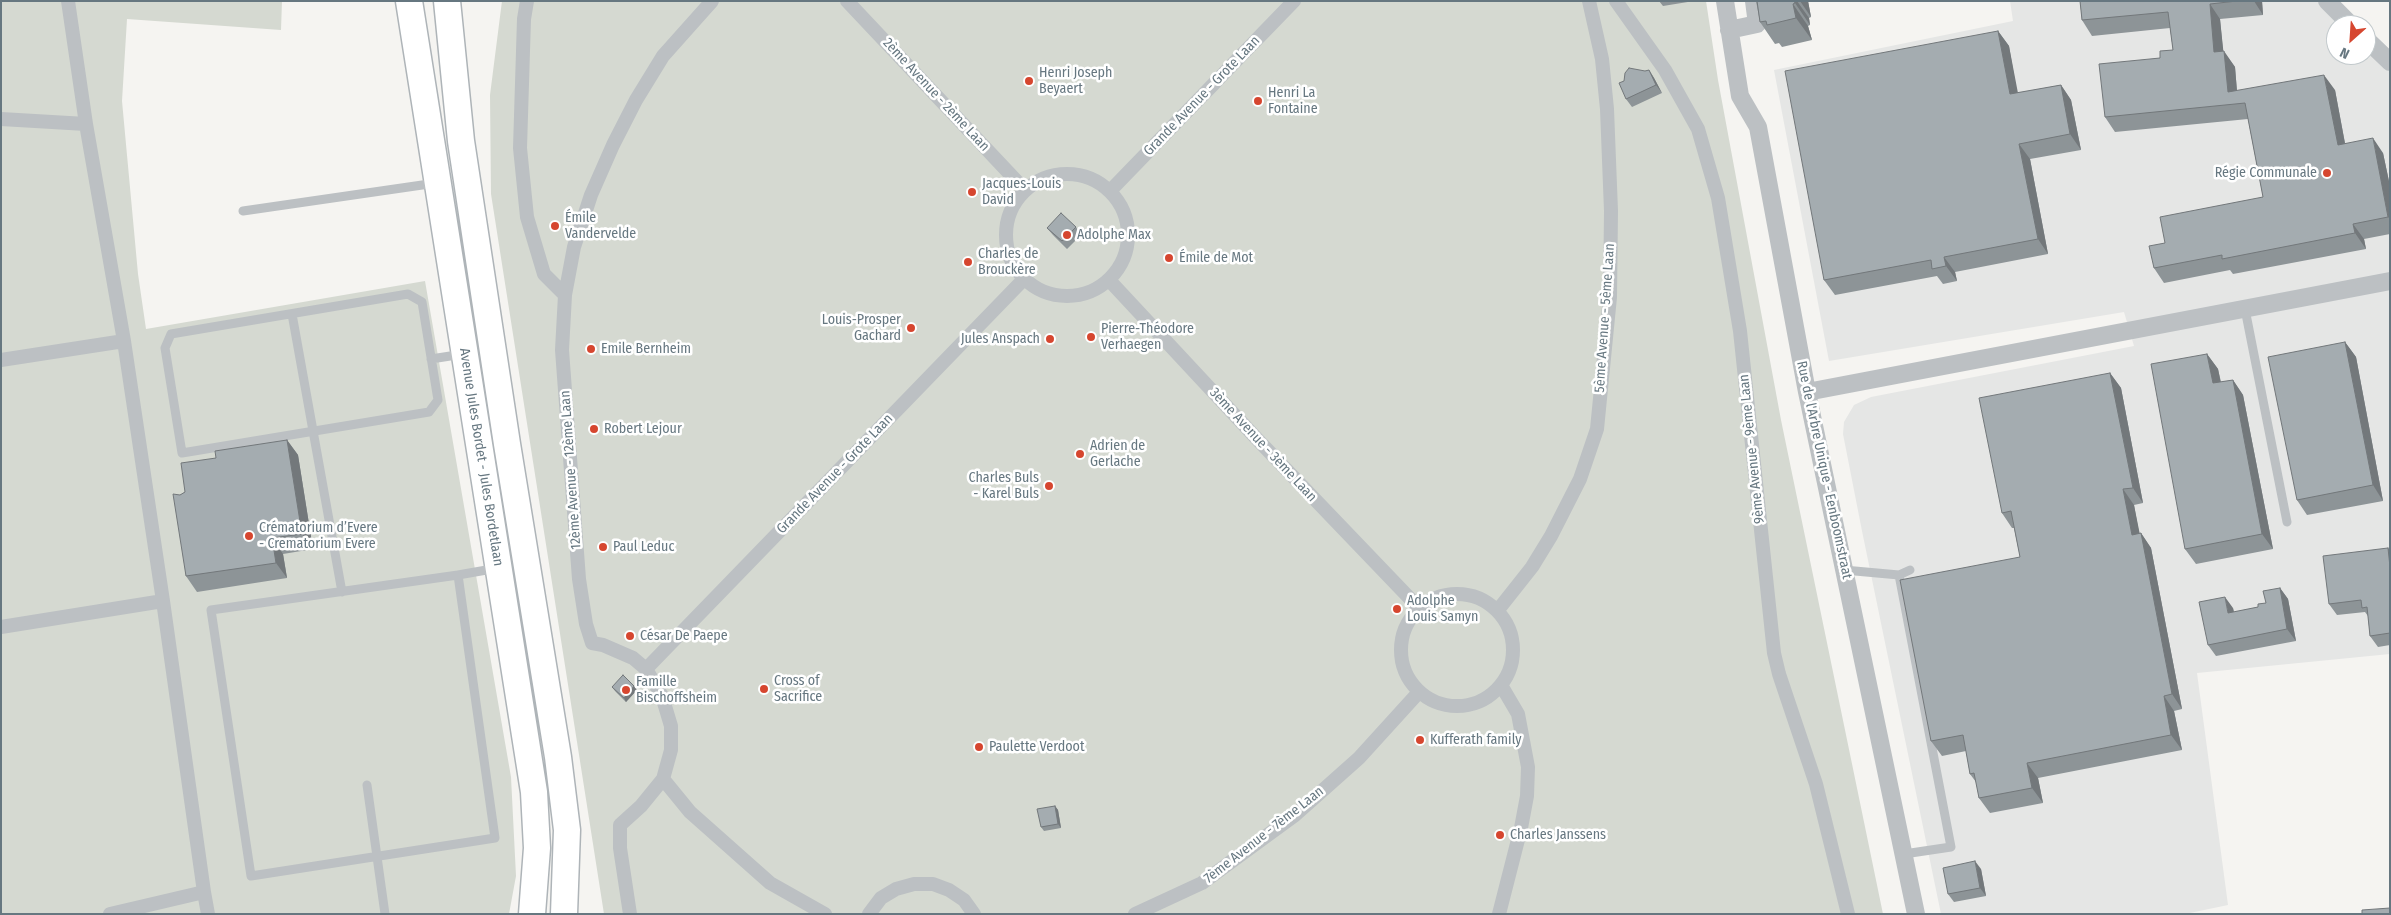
<!DOCTYPE html>
<html>
<head>
<meta charset="utf-8">
<style>
	body { margin:0 }
	#map { position:relative; width:2391px; height:915px; overflow:hidden; background:#f5f4f1; font-family:"Fira Sans Condensed",sans-serif }
	canvas { display:block }
	.frame { position:absolute; inset:0; border:2px solid #667780; pointer-events:none }
	.north { position:absolute; left:2326px; top:15px; width:50px; height:50px; box-sizing:border-box; background:#fff; border:1px solid #c2c9cc; border-radius:50%; rotate:206deg; font-size:14px; font-weight:700; line-height:20px; text-align:center; color:#667780 }
	.north::after { content:''; display:block; margin:auto; width:18px; height:22px; background:#d6462f; clip-path:polygon(50% 0,100% 100%,50% 72%,0 100%) }
</style>
</head>
<body>
<div id="map">
<canvas width="2391" height="915"></canvas>
<div class="frame"></div>
<div class="north">N</div>
</div>
<script>
const g = document.querySelector('canvas').getContext('2d');
g.lineJoin = 'round';
function paint(path, color) {
  g.fillStyle = color;
  g.fill(path, 'evenodd');
}
function shape(rows) {
  const path = new Path2D();
  for (const r of rows) {
    if (r.length === 3) {
      path.moveTo(r[0] + r[2], r[1]);
      path.arc(r[0], r[1], r[2], 0, 2 * Math.PI);
      continue;
    }
    path.moveTo(r[0], r[1]);
    for (let i = 2; i < r.length; i += 2) path.lineTo(r[i], r[i + 1]);
  }
  return path;
}
function stroke(path, color, width, dash) {
  g.strokeStyle = color;
  g.lineWidth = width;
  g.lineCap = dash ? 'butt' : 'round';
  g.setLineDash(dash || []);
  g.stroke(path);
}
function label(font, color, halo, rows, align = 'center') {
  g.font = font + ' "Fira Sans Condensed",sans-serif';
  g.lineWidth = 5;
  g.setLineDash([]);
  g.textBaseline = 'middle';
  g.strokeStyle = halo;
  g.fillStyle = color;
  for (const [text, x, y, turn = 0] of rows) {
    g.save();
    g.translate(x, y);
    g.rotate((+turn || 0) * Math.PI / 180);
    g.textAlign = isNaN(turn) ? turn : align;
    if (halo) g.strokeText(text, 0, 0);
    g.fillText(text, 0, 0);
    g.restore();
  }
}
paint(shape([
	[2010,1,2332,1,2354,25,2336,25,2336,55,2366,55,2366,38,2390,64,2390,654,2197,673,2228,905,2185,914,1941,914,1862,531,1843,434,1844,422,1854,405,1871,397,2134,346,2124,312,1829,361,1774,70,2013,21]
]), '#e5e6e5');
paint(shape([
	[1,1,282,1,281,30,127,19,122,101,138,274,146,329,425,281,511,777,516,876,509,914,1,914],
	[502,1,1706,1,1718,80,1781,420,1883,914,604,914,491,194,490,95]
]), '#d5d9d1');
const secondary = shape([
	[409,1,534,792,537,848,532,914],
	[447,1,461,141,507,444,558,757,567,830,564,914]
]);
stroke(secondary, '#aeb4b8', 29);
stroke(shape([
	[243,211,436,183],
	[408,294,422,302,438,400,429,412,182,453,165,348,171,334,408,294],
	[2245,309,2287,522],
	[292,314,342,592],
	[431,359,463,354],
	[1844,570,1899,575,1951,847,1904,854],
	[458,575,495,838,251,876,211,610,458,575],
	[458,575,498,568],
	[1899,575,1910,570],
	[367,785,385,914]
]), '#bcc0c3', 9);
stroke(shape([
	[527,1,524,19,520,148,527,217,544,274,565,295],
	[847,1,1025,190],
	[1616,1,1665,70,1698,129,1718,198,1740,331,1774,653,1779,674,1816,784,1848,914],
	[1,119,86,124,68,1],
	[86,124,124,341],
	[1067,235,61],
	[1110,191,1294,1],
	[1109,280,1257,439,1419,608],
	[1,360,124,341,163,601],
	[1457,650,56],
	[1498,610,1532,567,1551,536,1580,479,1597,429,1610,297,1611,211,1607,109,1602,59,1589,1],
	[1,627,163,601,204,892],
	[646,669,1024,279],
	[663,779,690,812,770,883,825,914],
	[110,914,204,892,208,914],
	[630,914,620,848,620,825,641,806,663,779,671,750,671,726,662,696,646,669,633,658,603,645,592,643,586,624,579,579,562,350,565,295,574,247,591,195,613,145,636,100,663,56,712,1],
	[869,914,881,898,896,889,914,884,933,884,949,890,964,900,974,914],
	[1135,914,1202,883,1295,815,1359,758,1419,692],
	[1499,914,1521,828,1527,796,1528,767,1518,714,1501,685]
]), '#bcc0c3', 14);
stroke(shape([
	[1725,1,1740,96,1758,127,1807,392,1916,914],
	[2327,1,2351,25],
	[1729,30,1757,24,1754,1],
	[2366,39,2390,62],
	[1807,392,2390,281]
]), '#bcc0c3', 18);
stroke(secondary, '#fff', 26);
paint(shape([
	[1659,1,1694,1,1663,6],
	[1756,1,1808,1,1811,17,1809,18,1810,25,1808,26,1812,40,1782,47,1779,43,1775,44,1760,22],
	[2080,1,2262,1,2263,15,2220,19,2223,51,2235,67,2237,91,2335,90,2345,143,2383,153,2390,186,2390,234,2364,239,2366,249,2233,274,2230,270,2164,283,2154,268,2165,243,2263,197,2248,119,2115,132,2105,117,2160,58,2173,50,2170,28,2092,36,2082,20],
	[1998,31,2009,46,2017,93,2061,85,2071,100,2081,150,2030,159,2048,254,1955,272,1957,281,1943,284,1937,276,1835,295,1824,280],
	[1649,70,1654,78,1662,93,1632,107,1626,99,1645,71],
	[1076,227,1081,235,1067,249,1053,235,1047,228],
	[2345,342,2356,357,2383,501,2307,515,2297,500],
	[2207,354,2218,369,2221,382,2233,380,2243,395,2273,549,2196,564,2185,549],
	[2110,373,2121,388,2143,503,2134,505,2139,533,2141,533,2151,548,2182,709,2174,711,2182,750,2038,778,2043,803,1990,813,1979,798,1976,782,1970,774,1966,751,1942,756,1931,741,2020,557,2014,528,2012,528,2002,513],
	[287,440,298,455,313,549,283,554,287,578,197,592,186,576,180,495,185,492,216,458],
	[2388,548,2390,551,2390,645,2378,647,2370,636,2368,616,2365,612,2337,615,2329,604],
	[2280,588,2288,599,2296,641,2216,656,2208,645,2233,608,2234,612,2258,607,2266,603],
	[612,687,637,690,626,702,615,691],
	[1055,806,1058,810,1061,828,1044,831,1041,827],
	[1981,869,1986,896,1954,902,1948,894]
]), '#8d9497');
paint(shape([
	[1794,1,1797,1,1809,18,1810,25,1795,3],
	[1800,1,1808,1,1811,17],
	[2254,1,2262,1,2263,15],
	[1793,4,1808,26,1812,40,1796,18],
	[2210,4,2220,19,2225,67,2214,52],
	[1998,31,2009,46,2021,109,2010,94],
	[2224,51,2235,67,2238,104,2228,92],
	[1649,70,1654,78,1662,93,1656,85],
	[2324,75,2335,90,2348,160,2338,145],
	[2061,85,2071,100,2081,150,2070,134],
	[2373,138,2383,153,2390,186,2390,219,2388,217],
	[2019,144,2030,159,2048,254,2038,239],
	[2353,224,2364,239,2366,249,2355,233],
	[1944,257,1955,272,1957,281,1946,266],
	[2345,342,2356,357,2383,501,2373,485],
	[2207,354,2218,369,2224,399,2213,383],
	[2110,373,2121,388,2143,503,2133,488],
	[2233,380,2243,395,2273,549,2262,534],
	[287,440,298,455,313,549,302,534],
	[2123,489,2134,505,2143,550,2132,535],
	[2141,533,2151,548,2182,709,2172,694],
	[272,538,283,554,287,578,276,563],
	[2388,548,2390,551,2390,567],
	[2280,588,2288,599,2296,641,2287,629],
	[2225,597,2233,608,2236,624,2228,613],
	[634,686,637,690,626,702,624,698],
	[2164,696,2174,711,2182,750,2171,735],
	[2027,763,2038,778,2043,803,2032,788],
	[1055,806,1058,810,1061,828,1058,824],
	[1975,861,1981,869,1986,896,1980,888]
]), '#73787b');
const building = shape([
	[1757,1,1794,1,1795,3,1793,4,1796,18,1767,25,1766,21,1760,22,1757,1],
	[2080,1,2237,1,2210,4,2214,52,2224,51,2228,92,2324,75,2338,145,2373,138,2388,217,2353,224,2355,233,2222,259,2222,255,2154,268,2149,246,2165,243,2160,217,2263,197,2245,103,2105,117,2099,64,2160,58,2160,51,2173,50,2168,12,2082,20,2080,1],
	[1998,31,2010,94,2061,85,2070,134,2019,144,2038,239,1944,257,1946,266,1932,269,1931,260,1824,280,1785,71,1998,31],
	[1629,68,1645,71,1649,70,1656,85,1626,99,1619,83,1624,81,1625,73,1629,68],
	[1061,213,1076,227,1062,241,1047,228,1061,213],
	[2345,342,2373,485,2297,500,2268,357,2345,342],
	[2207,354,2213,383,2233,380,2262,534,2185,549,2151,364,2207,354],
	[2110,373,2133,488,2123,489,2132,535,2141,533,2172,694,2164,696,2171,735,2027,763,2032,788,1979,798,1974,773,1970,774,1963,735,1931,741,1900,580,2020,557,2011,511,2002,513,1979,398,2110,373],
	[287,440,302,534,272,538,276,563,186,576,173,494,180,495,185,492,181,463,216,458,215,451,287,440],
	[2388,548,2390,567,2390,633,2370,636,2367,607,2362,608,2361,600,2329,604,2323,556,2388,548],
	[2280,588,2287,629,2208,645,2199,602,2225,597,2228,613,2258,607,2258,604,2266,603,2263,591,2280,588],
	[623,675,634,686,624,698,612,687,623,675],
	[1055,806,1058,824,1041,827,1037,809,1055,806],
	[1975,861,1980,888,1948,894,1943,868,1975,861],
	[2390,908,2390,914,2362,914,2362,910,2390,908]
]);
paint(building, '#a4acb0');
stroke(building, '#73787b', 1);
for (const [x, y, r, color] of [
	[1029,81,5,"#d6462f"],
	[1258,101,5,"#d6462f"],
	[2327,173,5,"#d6462f"],
	[972,192,5,"#d6462f"],
	[555,226,5,"#d6462f"],
	[1067,235,5,"#d6462f"],
	[1169,258,5,"#d6462f"],
	[968,262,5,"#d6462f"],
	[911,328,5,"#d6462f"],
	[1091,337,5,"#d6462f"],
	[1050,339,5,"#d6462f"],
	[591,349,5,"#d6462f"],
	[594,429,5,"#d6462f"],
	[1080,454,5,"#d6462f"],
	[1049,486,5,"#d6462f"],
	[249,536,5,"#d6462f"],
	[603,547,5,"#d6462f"],
	[1397,609,5,"#d6462f"],
	[630,636,5,"#d6462f"],
	[764,689,5,"#d6462f"],
	[626,690,5,"#d6462f"],
	[1420,740,5,"#d6462f"],
	[979,747,5,"#d6462f"],
	[1500,835,5,"#d6462f"]
]) {
  const dot = new Path2D();
  dot.arc(x, y, r, 0, 2 * Math.PI);
  g.fillStyle = color;
  g.fill(dot);
  stroke(dot, '#fff', 2);
}
label('14px', '#667780', '#fff', [
	["Henri Joseph",1039,73],
	["Beyaert",1039,89],
	["Henri La",1268,93],
	["Fontaine",1268,109],
	["Régie Communale",2317,173,"right"],
	["Jacques-Louis",982,184],
	["David",982,200],
	["Émile",565,218],
	["Vandervelde",565,234],
	["Adolphe Max",1077,235],
	["Charles de",978,254],
	["Brouckère",978,270],
	["Émile de Mot",1179,258],
	["Louis-Prosper",901,320,"right"],
	["Gachard",901,336,"right"],
	["Pierre-Théodore",1101,329],
	["Verhaegen",1101,345],
	["Jules Anspach",1040,339,"right"],
	["Emile Bernheim",601,349],
	["Robert Lejour",604,429],
	["Adrien de",1090,446],
	["Gerlache",1090,462],
	["Charles Buls",1039,478,"right"],
	["- Karel Buls",1039,494,"right"],
	["Crématorium d’Evere",259,528],
	["- Crematorium Evere",259,544],
	["Paul Leduc",613,547],
	["Adolphe",1407,601],
	["Louis Samyn",1407,617],
	["César De Paepe",640,636],
	["Cross of",774,681],
	["Sacrifice",774,697],
	["Famille",636,682],
	["Bischoffsheim",636,698],
	["Kufferath family",1430,740],
	["Paulette Verdoot",989,747],
	["Charles Janssens",1510,835]
], 'left');
label('14px', '#667780', '#fff', [
	["2ème Avenue - 2ème Laan",936,95,47],
	["Grande Avenue - Grote Laan",1202,96,-46],
	["5ème Avenue - 5ème Laan",1605,318,-86],
	["3ème Avenue - 3ème Laan",1263,445,47],
	["9ème Avenue - 9ème Laan",1752,449,-96],
	["Avenue Jules Bordet - Jules Bordetlaan",481,457,81],
	["12ème Avenue - 12ème Laan",571,470,-94],
	["Rue de l'Arbre Unique - Eenboomstraat",1824,470,78],
	["Grande Avenue - Grote Laan",835,474,-46],
	["7ème Avenue - 7ème Laan",1264,835,-38]
]);
</script>
</body>
</html>
